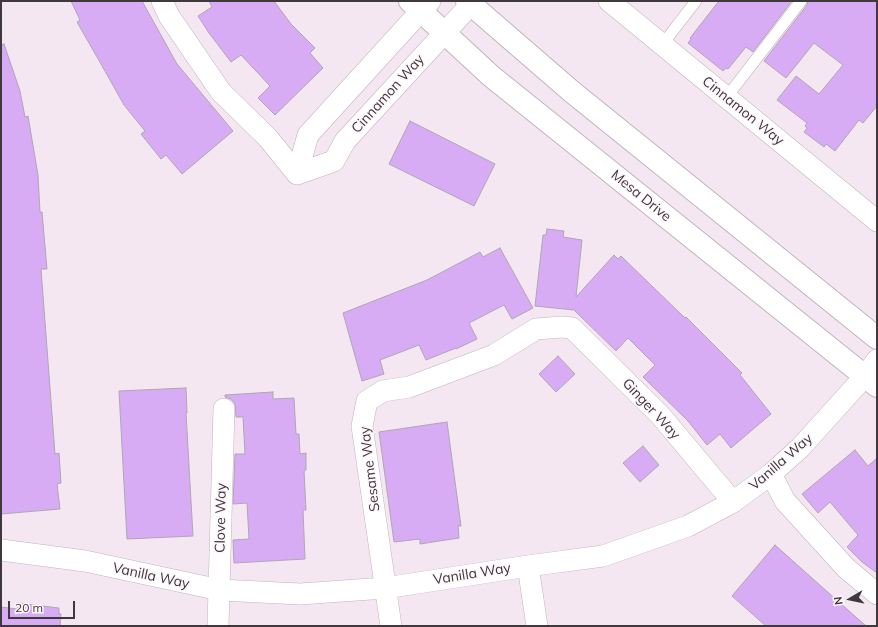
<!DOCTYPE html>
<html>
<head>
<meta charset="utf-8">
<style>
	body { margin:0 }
	#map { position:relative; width:878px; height:627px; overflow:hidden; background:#f5e7f1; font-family:Mulish,sans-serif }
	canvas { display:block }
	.frame { position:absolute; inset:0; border:2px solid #3f393d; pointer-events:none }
	.north { position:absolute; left:830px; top:579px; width:40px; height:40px; -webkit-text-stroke:3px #fff6fc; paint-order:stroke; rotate:261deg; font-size:11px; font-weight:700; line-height:16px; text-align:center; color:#3f393d }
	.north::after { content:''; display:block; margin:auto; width:14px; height:18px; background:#3f393d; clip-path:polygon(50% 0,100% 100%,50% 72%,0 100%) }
	.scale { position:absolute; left:8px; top:601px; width:67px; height:18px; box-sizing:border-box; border:2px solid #3f393d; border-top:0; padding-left:5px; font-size:12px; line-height:14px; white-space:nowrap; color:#3f393d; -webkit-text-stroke:3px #fff6fc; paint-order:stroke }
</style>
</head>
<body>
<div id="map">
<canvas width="878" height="627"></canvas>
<div class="frame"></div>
<div class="north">N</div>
<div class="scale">20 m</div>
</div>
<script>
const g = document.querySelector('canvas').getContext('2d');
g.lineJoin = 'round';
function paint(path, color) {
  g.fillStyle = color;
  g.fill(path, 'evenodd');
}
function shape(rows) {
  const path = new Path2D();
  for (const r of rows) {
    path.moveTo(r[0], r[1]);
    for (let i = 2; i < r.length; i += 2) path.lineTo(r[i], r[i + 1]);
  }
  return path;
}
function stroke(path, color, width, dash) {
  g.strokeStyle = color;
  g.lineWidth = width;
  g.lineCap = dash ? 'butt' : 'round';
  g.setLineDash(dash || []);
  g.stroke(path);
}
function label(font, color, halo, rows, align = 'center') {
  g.font = font + ' Mulish,sans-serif';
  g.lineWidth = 3;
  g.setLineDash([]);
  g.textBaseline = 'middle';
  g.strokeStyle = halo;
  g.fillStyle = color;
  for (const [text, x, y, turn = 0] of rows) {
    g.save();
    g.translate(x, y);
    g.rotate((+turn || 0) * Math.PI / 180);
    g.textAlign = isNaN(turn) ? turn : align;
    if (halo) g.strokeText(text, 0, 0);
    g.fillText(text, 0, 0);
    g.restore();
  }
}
const building = shape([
	[71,1,142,1,177,64,233,131,182,174,166,155,161,159,141,134,145,131,124,105,105,71,77,22,80,20,71,1],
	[209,1,274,1,291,24,315,48,310,53,323,68,275,115,258,98,270,86,241,55,231,62,209,33,198,16,212,7,209,1],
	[719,1,792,1,753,52,746,47,728,69,726,68,723,71,688,43,691,39,690,38,719,1],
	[808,1,877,1,877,106,863,123,859,120,835,151,826,144,824,147,804,132,807,128,805,126,807,123,777,100,796,76,819,94,843,65,814,43,786,78,764,61,807,5,808,1],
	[4,44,20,91,25,117,28,116,38,175,40,212,42,212,47,269,41,269,55,454,59,453,61,483,57,484,60,509,1,514,1,45,4,44],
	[410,121,495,164,474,206,389,164,410,121],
	[547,229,564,231,563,237,582,240,576,297,614,255,618,259,621,256,685,318,686,317,742,373,740,375,771,414,731,448,720,434,707,445,688,421,643,377,655,365,628,338,616,351,574,310,535,306,543,235,546,235,547,229],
	[500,248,533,308,512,319,504,305,469,323,477,339,456,349,456,348,426,360,419,345,380,360,384,374,362,381,343,313,427,280,480,252,483,257,500,248],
	[558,356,575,374,556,392,539,374,558,356],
	[186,388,187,413,186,413,193,536,127,539,119,391,186,388],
	[273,392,273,399,294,398,296,434,299,434,300,454,306,453,306,470,304,471,306,510,303,510,305,559,234,563,233,540,249,539,247,503,233,504,235,454,245,454,243,417,236,417,235,404,231,399,225,397,225,395,273,392],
	[447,422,461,526,458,526,459,538,420,544,420,539,394,542,379,432,447,422],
	[643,446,659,465,640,482,623,463,643,446],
	[855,450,868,466,877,458,877,573,862,562,847,547,858,535,830,502,818,513,802,494,855,450],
	[775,545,794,562,866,626,766,626,732,596,775,545],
	[18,603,59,608,59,614,61,614,60,626,1,626,1,607,17,609,18,603]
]);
paint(building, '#d8acf4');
stroke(building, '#ada6b3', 1);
const service = shape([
	[662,45,696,1],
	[726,98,801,1]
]);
const minor = shape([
	[162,1,169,16,221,92,268,138,297,174],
	[609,1,877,221],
	[297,174,334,161,345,141,474,1],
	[297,174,308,135,430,1],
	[771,474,785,501,846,568,877,594],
	[1,550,85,561,220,590,300,594,385,588,528,566,603,556,688,526,733,502,771,474,800,448,865,376,877,360],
	[528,566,537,626],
	[218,626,224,409],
	[391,626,362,426,367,401,383,391,409,387,494,355,536,329,562,327,572,328,660,415,733,502]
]);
const secondary = shape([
	[410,1,491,76,877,386],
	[467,1,571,91,877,338]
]);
stroke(service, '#c1b3bd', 12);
stroke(minor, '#c1b3bd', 22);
stroke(secondary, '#c1b3bd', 24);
stroke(service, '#fff', 11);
stroke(minor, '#fff', 21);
stroke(secondary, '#fff', 22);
label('14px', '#3f393d', '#fff6fc', [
	["Cinnamon Way",388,94,-48],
	["Cinnamon Way",743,111,39],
	["Mesa Drive",641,196,39],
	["Ginger Way",651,409,47],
	["Vanilla Way",781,462,-41],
	["Sesame Way",370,469,-97],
	["Clove Way",221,518,-89],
	["Vanilla Way",472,574,-9],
	["Vanilla Way",151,576,12]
]);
</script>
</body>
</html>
